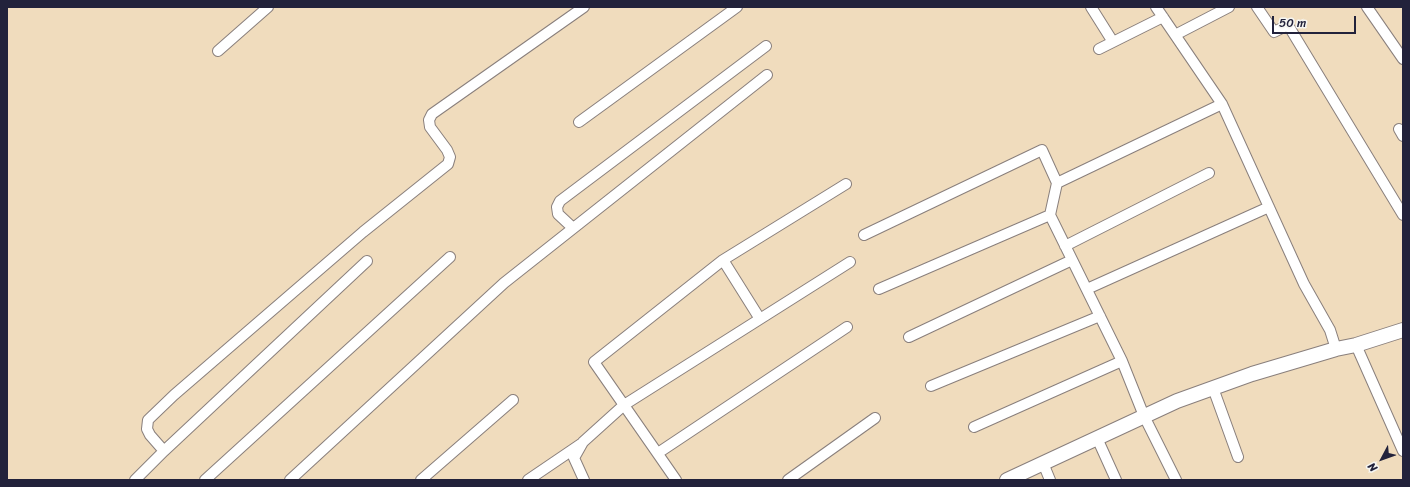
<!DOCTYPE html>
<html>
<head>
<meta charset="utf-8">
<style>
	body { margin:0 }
	#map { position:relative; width:1410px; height:487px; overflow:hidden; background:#f0dcbd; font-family:Sriracha,sans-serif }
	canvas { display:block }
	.frame { position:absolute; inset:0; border:8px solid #22223b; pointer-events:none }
	.north { position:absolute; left:1362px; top:439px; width:40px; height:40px; -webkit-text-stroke:3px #f6f6f2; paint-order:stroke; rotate:229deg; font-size:11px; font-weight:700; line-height:16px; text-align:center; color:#22223b }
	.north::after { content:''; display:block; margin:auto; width:14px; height:18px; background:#22223b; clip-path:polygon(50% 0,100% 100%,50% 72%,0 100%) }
	.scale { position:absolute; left:1272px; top:16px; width:84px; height:18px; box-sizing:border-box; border:2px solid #22223b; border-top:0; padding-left:5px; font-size:12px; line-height:14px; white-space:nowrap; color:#22223b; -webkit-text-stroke:3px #f6f6f2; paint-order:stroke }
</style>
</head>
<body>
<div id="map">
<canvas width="1410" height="487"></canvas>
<div class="frame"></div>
<div class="north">N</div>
<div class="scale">50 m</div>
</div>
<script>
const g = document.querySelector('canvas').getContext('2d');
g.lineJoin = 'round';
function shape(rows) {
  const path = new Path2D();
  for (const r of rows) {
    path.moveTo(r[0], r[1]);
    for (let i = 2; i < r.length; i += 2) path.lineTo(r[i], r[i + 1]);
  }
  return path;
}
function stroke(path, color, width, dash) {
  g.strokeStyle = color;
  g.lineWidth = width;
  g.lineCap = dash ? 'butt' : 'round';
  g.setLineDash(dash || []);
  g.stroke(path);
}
const minor = shape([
	[1091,7,1113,42],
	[1156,7,1222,104,1304,284,1330,330,1336,349],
	[1257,7,1274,32,1288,25,1403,215],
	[1367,7,1403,59],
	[1175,35,1229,7],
	[1099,49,1163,17],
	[218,51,268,7],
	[579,122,737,7],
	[1399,129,1403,136],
	[1057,183,1222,104],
	[573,228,558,214,557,207,560,201,766,46],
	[864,235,1042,150,1057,183,1050,215],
	[1065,246,1209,173],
	[723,260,760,319],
	[879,289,1050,215,1122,361,1144,416,1176,480],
	[1087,289,1269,207],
	[909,337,1072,260],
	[1356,345,1403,451],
	[931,386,1100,316],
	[1213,388,1238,457],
	[974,427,1122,361],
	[1097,438,1116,480],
	[164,451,150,435,147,429,148,420,174,395,363,232,448,164,450,157,447,150,430,127,429,120,432,114,584,7],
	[658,453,847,327],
	[1043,463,1050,480],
	[135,480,164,451,367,261],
	[205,480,450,257],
	[290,480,504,283,767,75],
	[421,480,513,400],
	[528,480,581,444],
	[584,480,574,458,583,442,624,405,850,262],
	[676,480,594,362,723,260,846,184],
	[788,480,875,418]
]);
const secondary = shape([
	[1007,480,1177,401,1252,374,1336,349,1356,345,1403,330]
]);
stroke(minor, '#897f7c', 12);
stroke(secondary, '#897f7c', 16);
stroke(minor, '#fff', 10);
stroke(secondary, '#fff', 14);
</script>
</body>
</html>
